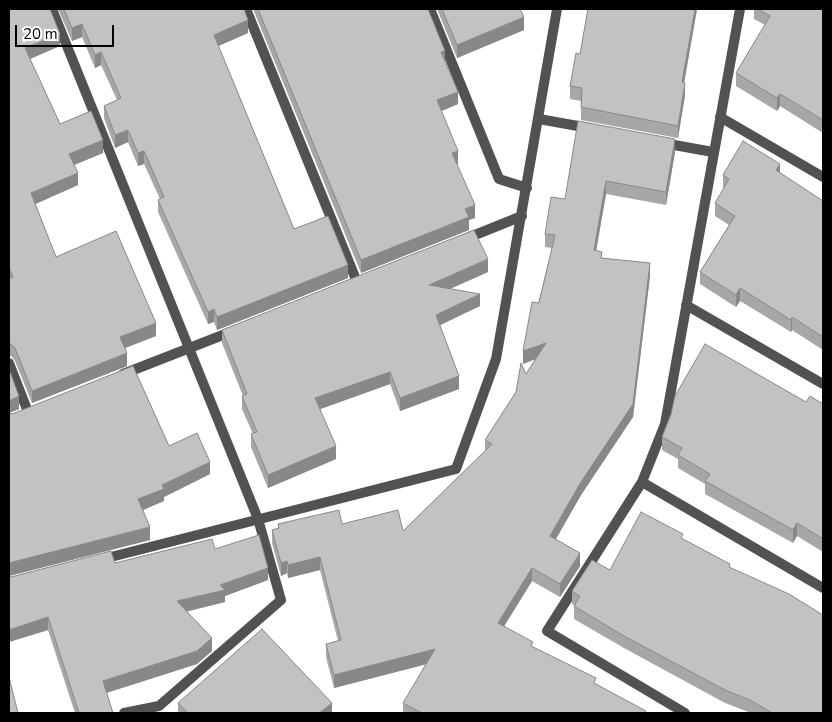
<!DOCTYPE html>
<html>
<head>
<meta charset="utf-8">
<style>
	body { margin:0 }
	#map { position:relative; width:832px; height:722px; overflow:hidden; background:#fff; font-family:"Nunito Sans",sans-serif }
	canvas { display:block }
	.frame { position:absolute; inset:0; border:10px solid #000; pointer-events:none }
	.scale { position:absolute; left:15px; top:25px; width:99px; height:22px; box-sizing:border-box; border:2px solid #000; border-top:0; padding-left:6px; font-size:15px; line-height:18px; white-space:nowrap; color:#000; -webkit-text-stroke:4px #fff; paint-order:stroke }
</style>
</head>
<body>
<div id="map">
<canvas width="832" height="722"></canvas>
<div class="frame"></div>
<div class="scale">20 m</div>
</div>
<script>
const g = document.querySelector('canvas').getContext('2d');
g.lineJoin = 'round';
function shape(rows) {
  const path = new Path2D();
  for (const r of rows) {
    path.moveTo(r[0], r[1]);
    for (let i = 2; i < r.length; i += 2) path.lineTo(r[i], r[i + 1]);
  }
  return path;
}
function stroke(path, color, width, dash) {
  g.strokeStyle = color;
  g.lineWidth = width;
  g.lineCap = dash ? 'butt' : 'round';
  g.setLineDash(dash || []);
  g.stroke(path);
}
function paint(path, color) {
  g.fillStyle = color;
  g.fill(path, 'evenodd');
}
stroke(shape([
	[52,9,258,519,281,600,159,706,124,713],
	[246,9,357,282],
	[430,9,499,179,527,188],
	[720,117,823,177],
	[539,119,589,128],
	[663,143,713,152],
	[465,239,522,216],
	[686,305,823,384],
	[9,363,28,412],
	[123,374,233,331],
	[642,482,823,588],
	[99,560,456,469,496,359,557,9],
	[685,713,547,631,642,482,665,424,740,9]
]), '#525252', 10);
paint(shape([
	[9,9,60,46,30,59,60,124,103,153,74,165,78,185,35,204,56,257,156,336,125,348,127,366,32,403,15,361,11,356,9,357],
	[58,9,244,9,248,33,218,46,294,229,348,278,217,330,214,322,208,324,158,212,158,200,160,199,144,164,138,166,128,142,115,148,104,118,104,106,117,100,101,65,95,68,82,37,72,41],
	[253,9,428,9,458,104,441,111,458,164,457,164,475,218,469,220,469,230,361,273],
	[437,9,520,9,524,30,457,58],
	[588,9,697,9,684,82,685,95,678,138,581,120,581,101,570,99,570,86,580,54],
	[754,9,823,9,823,133,780,106,777,111,736,86,736,73,765,25,754,19],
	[675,152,666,205,606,194,596,250,602,258,650,276,633,417,581,495,556,539,580,566,560,597,532,581,504,626,533,647,646,713,403,713,403,703,426,664,334,688,326,657,326,644,338,641,320,570,288,578,287,573,281,576,272,543,272,530,278,528,278,524,342,524,403,531,485,451,485,440,516,392,535,359,523,364,552,248,545,247,545,234,565,199],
	[780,173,823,201,823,350,792,330,791,332,740,301,736,307,700,284,700,272,729,225,715,216,715,203,724,188,723,188,723,175],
	[488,272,450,289,480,306,440,325,459,389,400,411,390,384,320,409,336,459,268,488,251,447,251,434,253,434,242,409,242,396,243,396,222,343,222,330],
	[9,369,19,409,9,413,169,446,210,474,164,497,164,501,143,510,150,540,9,576,11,577,215,549,268,580,225,596,225,602,187,611,212,651,197,664,106,693,113,713,75,713,48,630,9,642],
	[806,402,823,404,823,552,797,536,793,543,705,494,705,484,678,468,678,459,662,450,662,437],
	[683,539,730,568,823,713,751,713,725,703,624,648,574,619,574,605,572,604,572,591,610,570],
	[178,703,332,713,178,713]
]), '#a7a7a7');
paint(shape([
	[695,9,697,9,682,95,682,82],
	[524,17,524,30,457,58,457,45],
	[248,20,248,33,214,48,214,35],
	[82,24,82,37,72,41,72,28],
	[60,34,60,46,25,61,25,48],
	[445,51,445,63,441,52],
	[101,52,101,65,95,68,95,55],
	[685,83,685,95,678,138,678,126],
	[458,92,458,104,437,113,437,100],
	[780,94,780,106,777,111,777,98],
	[128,130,128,142,115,148,115,135],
	[675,139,675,152,666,205,666,192],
	[103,140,103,153,69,167,69,154],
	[144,151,144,164,138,166,138,153],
	[458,151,458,164,452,166,452,153],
	[780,164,780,177,776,170],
	[78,173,78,185,31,206,31,193],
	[606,181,606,194,594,263,594,250],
	[475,205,475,218,469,220,469,230,361,273,361,260],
	[488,259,488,272,429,298,429,285],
	[650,263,650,276,633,417,581,495,550,549,550,536],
	[348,265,348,278,217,330,217,317],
	[740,288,740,301,736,307,736,295],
	[480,294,480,306,436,327,436,315],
	[214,309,214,322,208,324,208,312],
	[792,317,792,330,791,332,791,320],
	[156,323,156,336,120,350,120,337],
	[546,343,546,355,523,364,523,351],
	[127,353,127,366,32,403,32,391],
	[390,372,390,384,315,411,315,398],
	[459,376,459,389,400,411,400,398],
	[19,396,19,409,9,413,9,401],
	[336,446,336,459,268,488,268,475],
	[210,462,210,474,164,497,164,501,138,512,138,499,162,485],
	[797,523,797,536,793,543,793,530],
	[150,527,150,540,9,576,9,563],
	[580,553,580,566,560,597,560,584],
	[320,557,320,570,288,578,288,565],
	[287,561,287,573,281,576,281,563],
	[268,568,268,580,225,596,225,602,177,614,177,601],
	[532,568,532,581,498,636,498,623],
	[48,617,48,630,9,642,9,630],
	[212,638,212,651,197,664,103,694,103,681],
	[435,649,435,662,334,688,334,675],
	[332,703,332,713,319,713]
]), '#888');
const building = shape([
	[9,9,50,9,60,34,25,48,60,124,91,111,103,140,69,154,78,173,31,193,56,257,116,231,156,323,120,337,127,353,32,391,15,348,11,344,9,344,9,279,13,277,9,268,9,9],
	[64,9,244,9,248,20,214,35,294,229,328,216,348,265,217,317,214,309,208,312,158,200,164,197,144,151,138,153,128,130,115,135,104,106,121,98,101,52,95,55,82,24,72,28,64,9],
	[258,9,428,9,445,51,441,52,458,92,437,100,458,151,452,153,475,205,465,209,469,217,361,260,258,9],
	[442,9,520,9,524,17,457,45,442,9],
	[588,9,695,9,682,82,685,83,678,126,581,107,582,88,570,86,576,53,580,54,588,9],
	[758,9,823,9,823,120,780,94,777,98,736,73,770,16,758,9],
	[578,121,675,139,666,192,606,181,594,250,602,252,601,258,650,263,633,404,581,482,550,536,580,553,560,584,532,568,498,623,533,642,531,646,596,678,594,683,646,711,645,713,422,713,403,703,435,649,334,675,326,644,341,640,320,557,288,565,287,561,281,563,272,530,279,528,278,524,339,510,342,524,398,510,403,531,492,444,485,440,516,392,521,363,526,374,546,343,523,351,532,302,539,303,555,235,545,234,551,197,565,199,578,121],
	[743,141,780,164,776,170,823,201,823,337,792,317,791,320,740,288,736,295,700,272,735,216,715,203,729,179,723,175,743,141],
	[474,230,488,259,429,285,480,294,436,315,459,376,400,398,390,372,315,398,336,446,268,475,251,434,257,432,242,396,247,394,222,330,474,230],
	[705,344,806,402,810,396,823,404,823,539,797,523,793,530,705,481,710,474,678,455,682,448,662,437,671,414,675,396,705,344],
	[133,366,169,446,197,433,210,462,162,485,164,489,138,499,150,527,9,563,9,413,12,414,133,366],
	[9,369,19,396,9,401,9,369],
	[641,512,683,534,681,538,730,564,729,567,789,594,823,615,823,713,772,713,750,700,725,690,624,636,574,606,580,596,572,591,592,560,610,570,641,512],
	[259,535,268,568,220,585,225,590,177,601,212,638,197,651,103,681,113,713,79,713,48,617,9,630,9,576,11,577,111,551,115,563,212,539,215,549,259,535],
	[262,629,332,703,319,713,188,713,178,703,262,629],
	[9,677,18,713,9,713,9,677]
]);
paint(building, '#c2c2c2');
stroke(building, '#888', 1);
</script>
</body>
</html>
